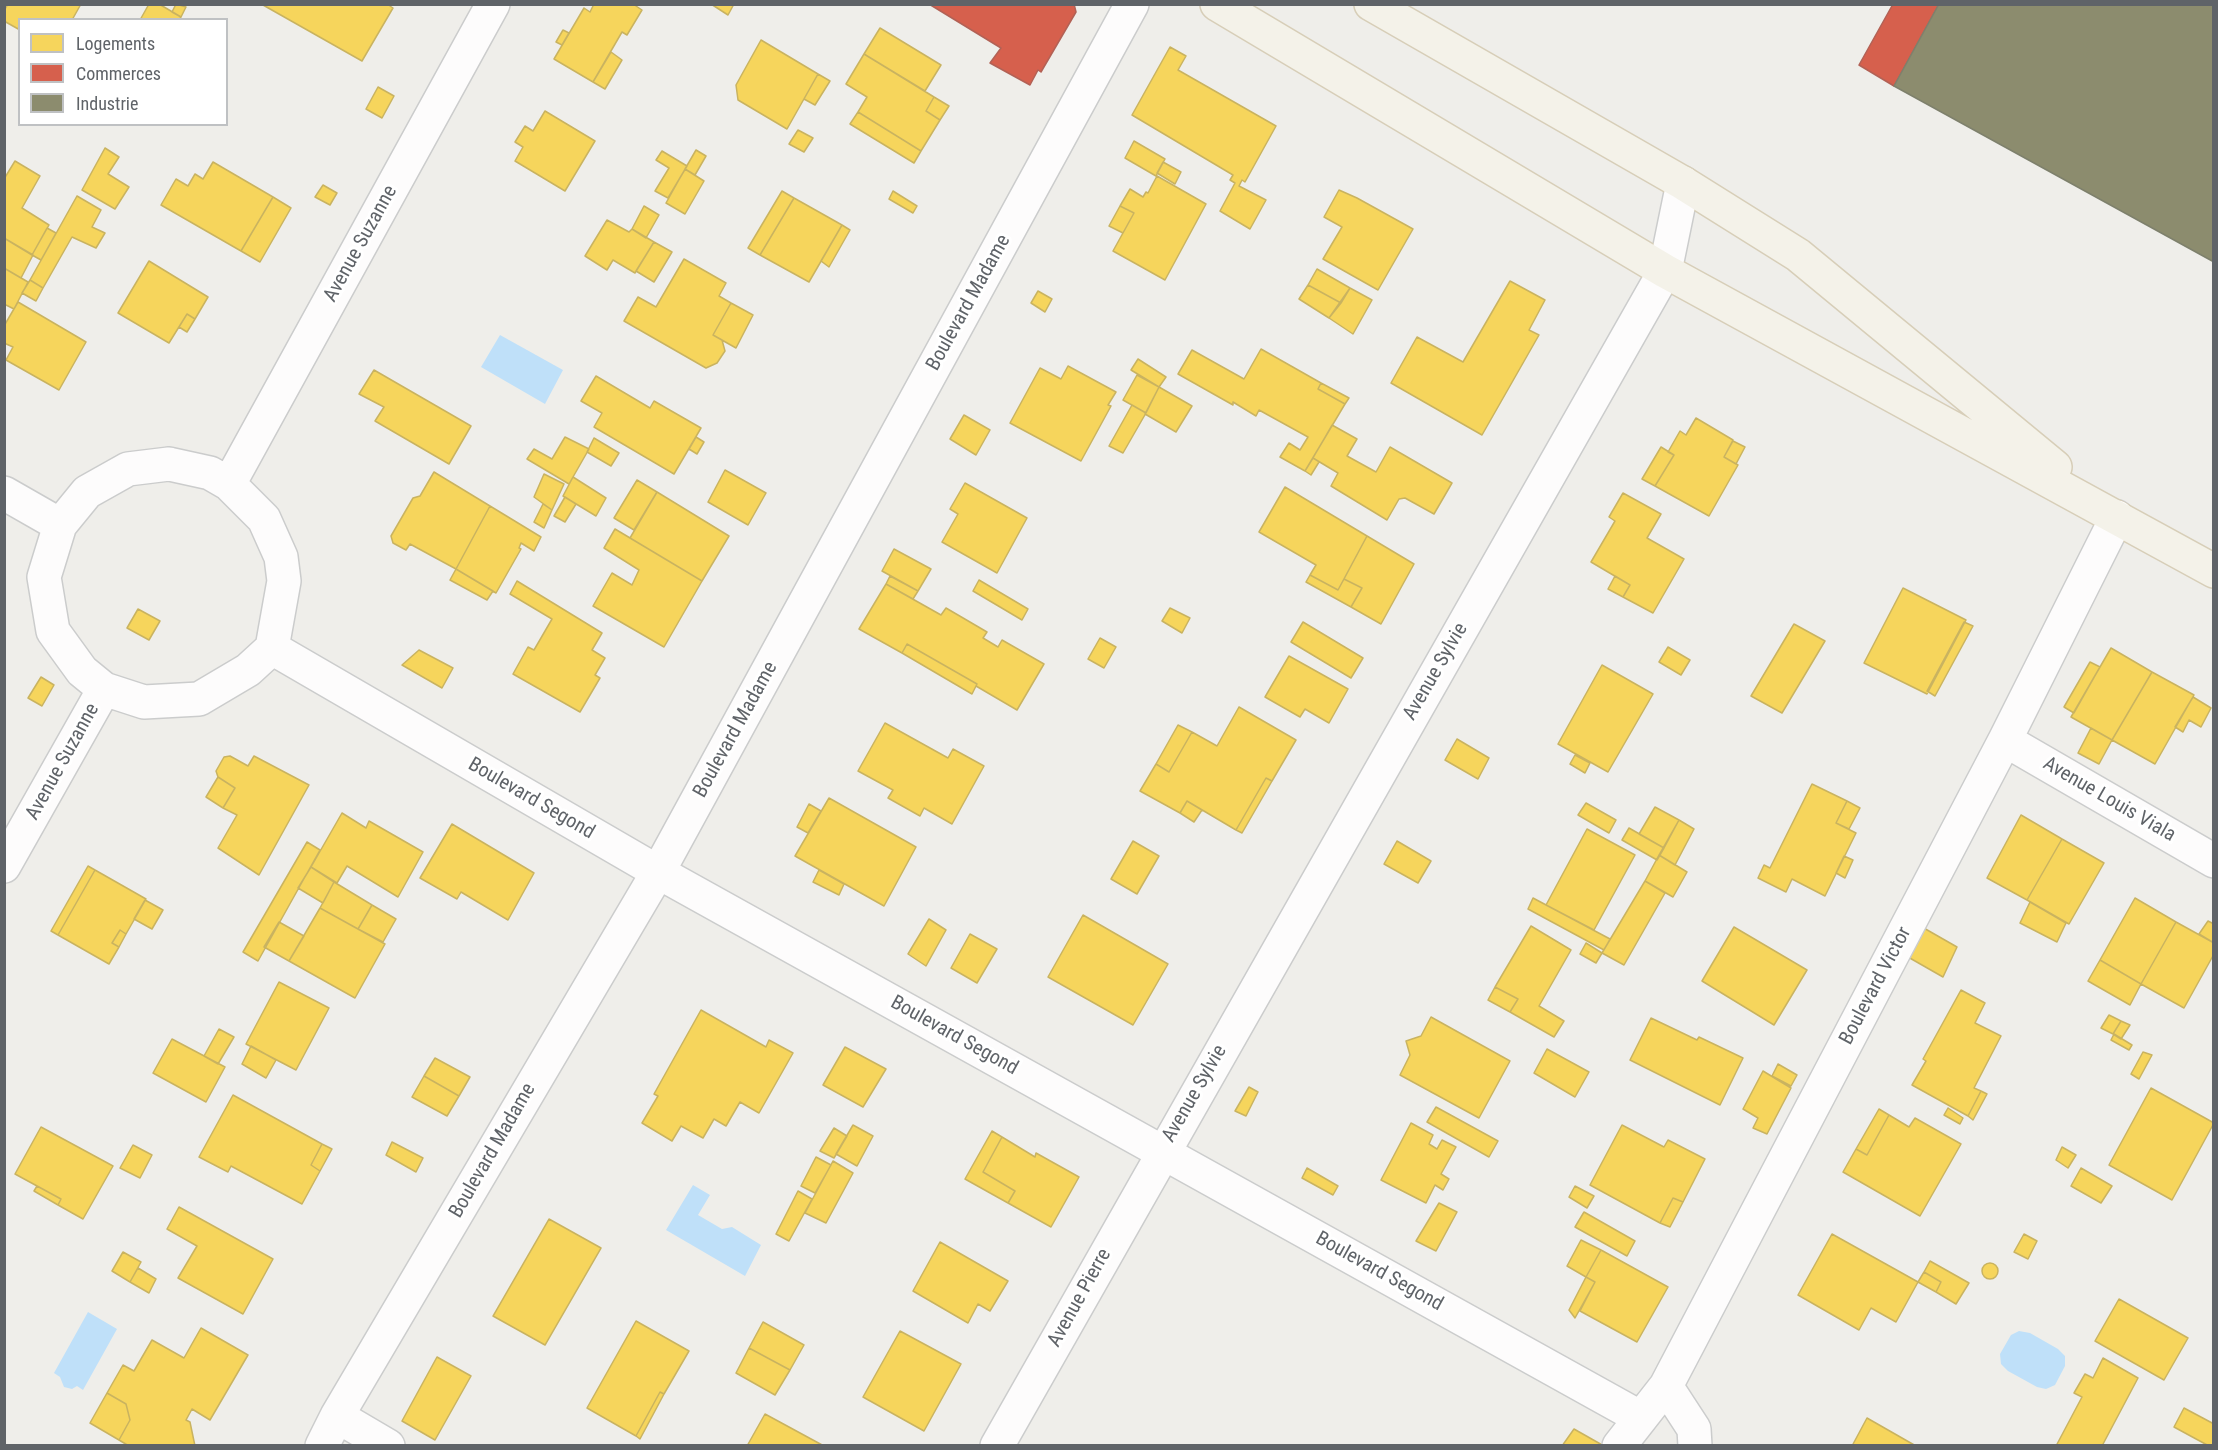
<!DOCTYPE html>
<html>
<head>
<meta charset="utf-8">
<style>
	body { margin:0 }
	#map { position:relative; width:2218px; height:1450px; overflow:hidden; background:#efeeea; font-family:"Roboto Condensed",sans-serif }
	canvas { display:block }
	.frame { position:absolute; inset:0; border:6px solid #5f6368; pointer-events:none }
	.legend { position:absolute; left:18px; top:18px; width:210px; height:108px; box-sizing:border-box; background:#fff; border:2px solid #bfc1c3; margin:0; padding:8px 10px; list-style:none; font-size:18px; color:#5f6368 }
	.legend li { display:flex; align-items:center; gap:12px; height:30px }
	.legend b { width:30px; border:2px solid #bfc1c3 }
</style>
</head>
<body>
<div id="map">
<canvas width="2218" height="1450"></canvas>
<div class="frame"></div>
<ul class="legend">
<li><b style="height:16px;background:#f6d55c"></b>Logements</li>
<li><b style="height:16px;background:#d6604d"></b>Commerces</li>
<li><b style="height:16px;background:#8c8c6e"></b>Industrie</li>
</ul>
</div>
<script>
const g = document.querySelector('canvas').getContext('2d');
g.lineJoin = 'round';
function paint(path, color) {
  g.fillStyle = color;
  g.fill(path, 'evenodd');
}
function shape(rows) {
  const path = new Path2D();
  for (const r of rows) {
    if (r.length === 3) {
      path.moveTo(r[0] + r[2], r[1]);
      path.arc(r[0], r[1], r[2], 0, 2 * Math.PI);
      continue;
    }
    path.moveTo(r[0], r[1]);
    for (let i = 2; i < r.length; i += 2) path.lineTo(r[i], r[i + 1]);
  }
  return path;
}
function stroke(path, color, width, dash) {
  g.strokeStyle = color;
  g.lineWidth = width;
  g.lineCap = dash ? 'butt' : 'round';
  g.setLineDash(dash || []);
  g.stroke(path);
}
function label(font, color, halo, rows, align = 'center') {
  g.font = font + ' "Roboto Condensed",sans-serif';
  g.lineWidth = 6;
  g.setLineDash([]);
  g.textBaseline = 'middle';
  g.strokeStyle = halo;
  g.fillStyle = color;
  for (const [text, x, y, turn = 0] of rows) {
    g.save();
    g.translate(x, y);
    g.rotate((+turn || 0) * Math.PI / 180);
    g.textAlign = isNaN(turn) ? turn : align;
    if (halo) g.strokeText(text, 0, 0);
    g.fillText(text, 0, 0);
    g.restore();
  }
}
paint(shape([
	[500,335,563,370,545,404,481,367],
	[693,1185,710,1195,698,1215,722,1229,732,1227,761,1245,745,1276,666,1230],
	[88,1312,117,1329,83,1390,77,1386,72,1389,64,1387,60,1377,54,1373],
	[2019,1331,2030,1333,2058,1349,2065,1356,2065,1366,2055,1385,2046,1389,2037,1387,2008,1371,2001,1364,2000,1354,2011,1335]
]), '#bfe0f9');
const homes = shape([
	[8,4,81,4,72,20,20,20,20,30,4,21,4,11,8,4],
	[149,4,159,4,181,17,179,20,140,20,149,4],
	[176,4,186,7,181,17,172,12,176,4],
	[387,4,393,8,362,61,263,5,387,4],
	[594,4,633,4,642,10,627,35,622,32,593,82,554,59,584,8,590,12,594,4],
	[711,4,734,4,728,15,711,4],
	[880,28,941,65,925,91,864,54,880,28],
	[563,30,569,33,562,45,556,42,563,30],
	[761,40,818,74,787,129,738,100,736,85,761,40],
	[1170,47,1186,56,1178,70,1276,126,1245,182,1242,180,1239,186,1266,200,1250,229,1220,211,1235,183,1230,180,1233,175,1132,115,1170,47],
	[611,52,622,60,605,89,593,82,611,52],
	[864,54,934,97,926,111,940,120,921,151,858,112,867,97,846,84,864,54],
	[818,74,830,81,815,105,804,99,818,74],
	[378,87,394,96,382,118,366,109,378,87],
	[934,97,949,106,940,120,926,111,934,97],
	[545,111,595,141,565,191,515,161,523,147,515,142,525,126,533,131,545,111],
	[858,112,921,151,914,163,850,124,858,112],
	[798,130,813,138,804,152,789,144,798,130],
	[1134,141,1165,159,1156,176,1125,158,1134,141],
	[105,148,119,157,108,174,129,187,115,209,82,190,105,148],
	[696,150,706,156,695,175,685,169,696,150],
	[662,151,687,166,668,198,655,191,669,168,656,160,662,151],
	[15,161,40,176,22,208,49,225,32,255,4,238,4,179,15,161],
	[213,162,273,197,241,251,161,205,176,179,188,186,195,174,203,179,213,162],
	[1163,162,1181,172,1175,184,1157,173,1163,162],
	[685,169,704,181,685,214,666,203,685,169],
	[1157,176,1206,204,1165,280,1113,251,1134,213,1120,206,1130,189,1143,197,1146,192,1148,193,1157,176],
	[323,185,337,193,330,205,315,197,323,185],
	[1339,190,1357,198,1413,229,1378,290,1323,259,1342,227,1324,217,1339,190],
	[782,191,794,198,760,255,748,248,782,191],
	[893,191,917,206,913,213,889,199,893,191],
	[77,196,101,210,92,227,105,233,96,248,72,237,43,288,30,280,77,196],
	[273,197,291,208,260,262,241,251,273,197],
	[794,198,842,225,809,282,760,255,794,198],
	[644,206,659,215,646,238,632,229,644,206],
	[1120,206,1134,213,1123,233,1109,226,1120,206],
	[607,220,629,232,632,229,654,242,635,273,613,260,607,270,585,256,607,220],
	[842,225,850,230,829,267,821,261,842,225],
	[47,228,56,233,41,260,32,255,47,228],
	[4,238,33,255,21,278,4,268,4,238],
	[654,242,672,252,654,282,636,271,654,242],
	[684,259,726,283,719,296,731,303,713,335,722,340,725,351,717,363,706,368,624,321,638,297,656,307,684,259],
	[149,261,208,297,195,319,187,314,169,343,118,313,149,261],
	[4,268,28,282,14,309,4,304,4,268],
	[1317,269,1350,288,1341,303,1308,285,1317,269],
	[30,280,43,288,36,301,22,293,30,280],
	[1510,281,1545,300,1529,330,1539,335,1482,435,1391,383,1417,337,1463,362,1510,281],
	[1308,285,1341,303,1329,318,1299,299,1308,285],
	[1350,288,1372,300,1353,334,1329,318,1350,288],
	[1038,291,1052,299,1045,312,1031,303,1038,291],
	[18,302,86,342,59,390,6,360,13,347,4,343,4,326,18,302],
	[731,303,753,315,736,348,713,335,731,303],
	[187,314,195,319,187,332,179,327,187,314],
	[1261,349,1321,383,1318,389,1345,404,1305,471,1280,457,1289,443,1300,450,1308,437,1259,410,1256,416,1233,402,1233,405,1178,374,1192,350,1244,379,1261,349],
	[1138,359,1166,377,1159,387,1131,370,1138,359],
	[1068,366,1116,392,1108,405,1111,406,1081,461,1010,423,1040,368,1061,379,1068,366],
	[374,370,471,426,449,464,375,421,384,407,359,394,374,370],
	[1137,375,1159,387,1146,413,1123,400,1137,375],
	[596,376,650,408,654,401,701,428,674,474,594,427,602,413,581,401,596,376],
	[1321,383,1349,398,1345,404,1318,389,1321,383],
	[1159,387,1192,406,1176,432,1145,414,1159,387],
	[1132,405,1146,413,1123,453,1109,446,1132,405],
	[964,415,990,430,976,455,950,439,964,415],
	[1696,418,1733,440,1724,457,1738,465,1709,516,1655,486,1674,455,1668,452,1680,431,1686,435,1696,418],
	[1332,425,1357,439,1347,456,1376,472,1390,447,1452,483,1434,514,1405,498,1399,499,1387,520,1331,486,1338,473,1313,458,1332,425],
	[565,437,589,449,569,484,527,459,534,449,552,459,565,437],
	[696,437,704,442,697,454,689,449,696,437],
	[594,438,619,453,611,466,587,452,594,438],
	[1733,441,1745,447,1736,464,1724,457,1733,441],
	[1661,447,1674,455,1655,486,1642,479,1661,447],
	[1313,458,1319,462,1311,475,1305,471,1313,458],
	[725,470,766,493,748,525,708,502,725,470],
	[434,472,490,506,456,569,410,544,406,550,393,543,391,536,413,498,420,496,434,472],
	[544,474,564,484,552,510,534,497,544,474],
	[573,477,606,498,596,516,563,496,573,477],
	[637,480,657,492,634,530,614,518,637,480],
	[965,483,1027,518,997,573,942,542,958,514,950,509,965,483],
	[1285,487,1367,536,1338,590,1310,575,1316,565,1259,532,1285,487],
	[657,492,729,536,702,581,630,538,657,492],
	[1623,493,1661,514,1647,538,1684,559,1653,613,1623,597,1630,585,1591,562,1615,521,1609,517,1623,493],
	[565,497,576,504,565,522,554,516,565,497],
	[543,504,552,510,544,528,534,522,543,504],
	[490,506,541,537,534,551,521,543,519,548,521,549,496,593,456,569,490,506],
	[615,529,702,581,664,647,593,606,612,573,632,585,639,570,604,548,615,529],
	[1367,536,1414,564,1381,624,1351,607,1362,588,1344,579,1367,536],
	[894,549,931,569,918,591,882,571,894,549],
	[456,569,493,591,487,600,450,580,456,569],
	[1310,575,1338,590,1344,579,1362,588,1351,607,1306,582,1310,575],
	[890,576,918,591,913,599,886,584,890,576],
	[1615,576,1630,585,1623,597,1608,589,1615,576],
	[979,580,1028,609,1022,620,973,591,979,580],
	[517,581,602,633,592,650,605,658,595,675,600,678,580,712,513,674,528,647,534,650,552,619,510,594,517,581],
	[886,584,941,615,946,608,987,632,983,638,998,647,1002,640,1044,664,1017,710,976,686,977,684,907,644,902,653,859,629,886,584],
	[1903,588,1966,620,1927,694,1864,663,1903,588],
	[1170,608,1190,618,1182,633,1162,621,1170,608],
	[138,609,160,621,149,640,127,628,138,609],
	[1303,622,1363,658,1351,678,1291,642,1303,622],
	[1964,622,1973,626,1935,696,1927,691,1964,622],
	[1794,624,1825,641,1782,713,1751,696,1794,624],
	[1100,638,1116,647,1104,668,1088,659,1100,638],
	[907,644,977,684,972,694,902,653,907,644],
	[1668,647,1690,660,1681,675,1659,662,1668,647],
	[2111,648,2152,672,2112,740,2071,717,2111,648],
	[419,650,453,668,442,688,402,665,419,650],
	[1289,656,1348,689,1329,723,1305,709,1300,717,1265,697,1289,656],
	[2090,662,2100,667,2074,713,2064,707,2090,662],
	[1602,665,1653,694,1608,772,1558,744,1602,665],
	[2152,672,2194,695,2155,764,2112,740,2152,672],
	[41,677,54,685,42,706,28,698,41,677],
	[2193,697,2211,708,2201,727,2189,720,2183,732,2175,727,2193,697],
	[1239,707,1296,740,1272,781,1266,778,1236,830,1187,801,1180,813,1140,791,1156,764,1169,772,1192,732,1217,746,1239,707],
	[885,723,948,758,953,749,984,766,952,824,924,808,920,816,888,798,893,790,858,771,885,723],
	[1178,725,1192,732,1169,772,1156,764,1178,725],
	[2091,728,2112,740,2099,764,2078,753,2091,728],
	[1457,739,1489,758,1478,779,1445,760,1457,739],
	[1575,755,1590,763,1585,773,1570,764,1575,755],
	[230,756,248,766,254,756,309,785,259,875,218,848,237,815,223,808,235,788,218,777,216,771,224,757,230,756],
	[218,777,235,788,223,808,206,797,218,777],
	[1266,778,1272,781,1242,833,1236,830,1266,778],
	[1812,784,1847,801,1836,823,1856,833,1825,896,1792,879,1786,892,1758,878,1764,865,1770,868,1812,784],
	[829,798,916,847,884,906,795,856,829,798],
	[1187,801,1202,810,1194,822,1180,813,1187,801],
	[1847,801,1860,808,1849,829,1836,823,1847,801],
	[1586,803,1616,820,1609,833,1578,815,1586,803],
	[809,804,821,811,808,833,797,827,809,804],
	[1655,807,1679,820,1664,848,1639,834,1655,807],
	[342,813,366,828,369,821,423,852,398,897,347,866,337,883,311,867,342,813],
	[2021,815,2062,839,2027,900,1987,878,2021,815],
	[1679,820,1694,829,1675,865,1659,855,1679,820],
	[452,824,534,873,508,920,461,892,457,899,420,878,452,824],
	[1629,828,1664,848,1657,860,1622,840,1629,828],
	[1587,829,1635,855,1594,930,1546,905,1587,829],
	[2062,839,2104,863,2069,924,2027,900,2062,839],
	[1133,841,1159,856,1137,894,1111,879,1133,841],
	[1397,841,1431,861,1418,883,1384,864,1397,841],
	[307,842,320,850,258,961,243,952,307,842],
	[1659,855,1687,872,1673,897,1645,881,1659,855],
	[1844,856,1853,860,1845,878,1836,873,1844,856],
	[88,866,95,870,58,935,51,931,88,866],
	[311,867,334,882,323,903,298,888,311,867],
	[95,870,146,899,126,934,120,930,112,943,119,947,109,964,58,935,95,870],
	[819,870,844,884,839,895,813,882,819,870],
	[1645,881,1665,893,1624,965,1602,953,1645,881],
	[334,882,372,905,358,929,320,908,334,882],
	[1533,898,1610,939,1604,950,1528,909,1533,898],
	[2135,898,2176,922,2141,984,2100,960,2135,898],
	[145,900,163,910,152,929,134,919,145,900],
	[2030,902,2066,923,2057,942,2020,923,2030,902],
	[372,905,396,919,383,942,358,929,372,905],
	[320,908,385,944,355,998,289,961,320,908],
	[1083,915,1168,964,1133,1025,1048,977,1083,915],
	[929,919,946,930,926,966,908,954,929,919],
	[2208,921,2214,924,2214,943,2199,934,2208,921],
	[279,922,304,936,289,961,264,947,279,922],
	[2176,922,2214,943,2214,954,2184,1008,2141,984,2176,922],
	[1531,926,1571,950,1539,1006,1564,1021,1554,1037,1510,1012,1518,999,1495,987,1531,926],
	[1734,927,1807,970,1774,1025,1702,981,1734,927],
	[1922,927,1957,947,1943,977,1908,957,1922,927],
	[120,930,126,934,119,947,112,943,120,930],
	[970,934,997,949,977,983,951,968,970,934],
	[1586,943,1602,953,1596,963,1580,954,1586,943],
	[2100,960,2141,984,2130,1005,2088,981,2100,960],
	[279,982,329,1008,296,1070,246,1044,279,982],
	[1495,987,1518,999,1510,1012,1488,1000,1495,987],
	[1961,990,1985,1003,1975,1023,2001,1036,1974,1088,1981,1091,1968,1116,1912,1085,1926,1061,1923,1059,1961,990],
	[701,1010,766,1047,769,1040,793,1053,759,1113,740,1102,726,1126,714,1119,703,1138,681,1126,672,1141,642,1123,658,1096,654,1094,701,1010],
	[2109,1015,2121,1021,2113,1034,2101,1028,2109,1015],
	[1431,1017,1510,1061,1479,1118,1400,1075,1410,1055,1406,1041,1421,1036,1431,1017],
	[1651,1018,1697,1040,1699,1037,1743,1058,1720,1105,1630,1060,1651,1018],
	[2121,1021,2130,1025,2121,1039,2113,1034,2121,1021],
	[219,1029,234,1037,218,1064,204,1056,219,1029],
	[2114,1034,2132,1045,2129,1050,2111,1040,2114,1034],
	[172,1039,225,1067,206,1102,153,1073,172,1039],
	[251,1046,276,1060,266,1078,242,1064,251,1046],
	[845,1047,886,1069,863,1107,823,1085,845,1047],
	[1547,1049,1589,1072,1575,1097,1534,1073,1547,1049],
	[2143,1052,2152,1055,2139,1079,2131,1074,2143,1052],
	[435,1058,470,1077,459,1096,424,1076,435,1058],
	[1778,1064,1797,1075,1791,1086,1772,1076,1778,1064],
	[1763,1071,1791,1088,1767,1134,1753,1128,1758,1118,1743,1109,1763,1071],
	[424,1076,459,1096,447,1116,412,1097,424,1076],
	[1249,1087,1258,1092,1246,1116,1235,1111,1249,1087],
	[2151,1088,2214,1123,2172,1200,2109,1165,2151,1088],
	[1981,1091,1987,1094,1973,1120,1968,1116,1981,1091],
	[233,1095,322,1144,311,1165,320,1171,302,1204,231,1166,228,1172,199,1157,233,1095],
	[1436,1107,1498,1141,1489,1157,1427,1122,1436,1107],
	[1948,1108,1963,1118,1960,1124,1944,1115,1948,1108],
	[1879,1109,1889,1115,1867,1155,1856,1149,1879,1109],
	[1889,1115,1909,1127,1915,1118,1961,1144,1920,1216,1843,1172,1856,1149,1867,1155,1889,1115],
	[1411,1123,1433,1135,1429,1144,1437,1149,1442,1140,1456,1147,1441,1174,1449,1179,1443,1190,1435,1185,1426,1203,1381,1180,1411,1123],
	[853,1125,873,1136,857,1166,836,1154,853,1125],
	[1622,1125,1664,1147,1668,1140,1705,1159,1683,1202,1673,1198,1660,1223,1590,1185,1622,1125],
	[41,1127,113,1166,83,1219,58,1205,61,1199,15,1174,41,1127],
	[834,1128,847,1136,834,1158,820,1151,834,1128],
	[992,1131,1002,1137,983,1172,1015,1191,1008,1203,965,1179,992,1131],
	[1002,1137,1035,1157,1036,1153,1079,1177,1051,1227,1008,1203,1015,1191,983,1172,1002,1137],
	[392,1142,423,1158,416,1172,386,1155,392,1142],
	[322,1144,332,1149,320,1171,311,1165,322,1144],
	[133,1145,152,1155,140,1178,120,1168,133,1145],
	[2062,1147,2076,1155,2068,1168,2056,1160,2062,1147],
	[816,1157,831,1165,815,1193,801,1186,816,1157],
	[833,1161,853,1173,826,1223,805,1213,833,1161],
	[1307,1168,1338,1186,1333,1195,1302,1178,1307,1168],
	[2081,1168,2112,1186,2101,1203,2071,1186,2081,1168],
	[37,1186,61,1199,58,1205,34,1191,37,1186],
	[1575,1186,1594,1196,1587,1208,1569,1197,1575,1186],
	[798,1191,812,1199,789,1241,776,1234,798,1191],
	[1673,1198,1683,1202,1670,1227,1660,1223,1673,1198],
	[1439,1203,1457,1212,1436,1251,1416,1241,1439,1203],
	[179,1207,273,1259,243,1314,178,1278,197,1246,167,1229,179,1207],
	[1584,1212,1635,1241,1627,1256,1575,1227,1584,1212],
	[549,1219,601,1248,545,1345,493,1316,549,1219],
	[1832,1234,1918,1282,1896,1322,1871,1308,1859,1330,1798,1295,1832,1234],
	[2024,1234,2037,1241,2028,1259,2014,1252,2024,1234],
	[1581,1240,1601,1250,1586,1277,1567,1266,1581,1240],
	[940,1242,1008,1281,990,1311,978,1304,968,1323,913,1291,940,1242],
	[1601,1250,1668,1287,1637,1342,1580,1311,1595,1282,1586,1277,1601,1250],
	[123,1252,141,1262,130,1282,112,1271,123,1252],
	[1930,1261,1969,1283,1956,1304,1936,1292,1941,1282,1924,1272,1930,1261],
	[1990,1271,8],
	[138,1268,156,1279,149,1293,130,1282,138,1268],
	[1924,1272,1941,1282,1936,1292,1918,1282,1924,1272],
	[1586,1277,1595,1282,1575,1318,1569,1310,1586,1277],
	[2119,1299,2188,1338,2164,1380,2095,1341,2119,1299],
	[636,1321,689,1351,664,1394,660,1392,636,1436,587,1408,636,1321],
	[763,1322,804,1345,790,1370,749,1348,763,1322],
	[201,1328,248,1355,210,1420,192,1409,186,1420,190,1422,195,1446,129,1446,119,1440,130,1420,126,1404,107,1393,123,1365,134,1371,152,1340,184,1358,201,1328],
	[900,1331,961,1364,924,1431,863,1397,900,1331],
	[749,1348,790,1370,775,1395,736,1373,749,1348],
	[437,1357,471,1376,435,1440,402,1421,437,1357],
	[2103,1358,2138,1378,2102,1446,2056,1446,2082,1397,2074,1393,2085,1374,2093,1378,2103,1358],
	[660,1392,664,1394,640,1439,636,1436,660,1392],
	[107,1393,126,1404,130,1420,119,1440,90,1423,107,1393],
	[2184,1408,2214,1424,2214,1446,2209,1446,2174,1427,2184,1408],
	[765,1414,824,1446,747,1446,765,1414],
	[1867,1418,1916,1446,1852,1446,1867,1418],
	[1574,1429,1604,1446,1562,1446,1574,1429]
]);
paint(homes, '#f6d55c');
stroke(homes, '#c9b360', 1.5);
const shops = shape([
	[929,4,1074,4,1076,12,1041,72,1038,70,1030,85,990,63,1001,48,929,4],
	[1893,4,1939,4,1894,86,1859,65,1893,4]
]);
paint(shops, '#d6604d');
stroke(shops, '#b26155', 1.5);
const industry = shape([
	[1939,4,2214,4,2214,262,1894,86,1939,4]
]);
paint(industry, '#8c8c6e');
stroke(industry, '#7e806c', 1.5);
const minor = shape([
	[169,464,210,473,229,484,264,519,281,557,284,581,272,648,248,670,199,699,144,702,104,689,82,671,53,631,44,577,60,525,87,492,128,469,169,464],
	[229,484,493,4],
	[4,493,60,525],
	[272,648,658,872,1641,1418],
	[2005,740,2214,861],
	[4,866,104,689],
	[1666,1386,1694,1429,1695,1446],
	[337,1416,388,1446],
	[322,1446,337,1416,658,872,1132,4],
	[997,1446,1665,271,1683,183],
	[1619,1446,1666,1386,2005,740,2117,517]
]);
const major = shape([
	[1217,4,1665,271,2214,571],
	[1371,4,1683,183,1798,255,2055,467]
]);
stroke(minor, '#cbcccc', 36);
stroke(major, '#d7ceb8', 36);
stroke(minor, '#fdfcfc', 33);
stroke(major, '#f4f2e9', 33);
label('20px', '#5f6368', '#fff', [
	["Avenue Suzanne",361,244,-61],
	["Boulevard Madame",969,303,-61],
	["Avenue Sylvie",1436,672,-60],
	["Boulevard Madame",736,730,-61],
	["Avenue Suzanne",63,762,-61],
	["Boulevard Segond",531,799,30],
	["Avenue Louis Viala",2109,800,30],
	["Boulevard Victor",1876,986,-62],
	["Boulevard Segond",954,1036,29],
	["Avenue Sylvie",1195,1094,-60],
	["Boulevard Madame",493,1151,-60],
	["Boulevard Segond",1379,1272,29],
	["Avenue Pierre",1080,1298,-61]
]);
</script>
</body>
</html>
